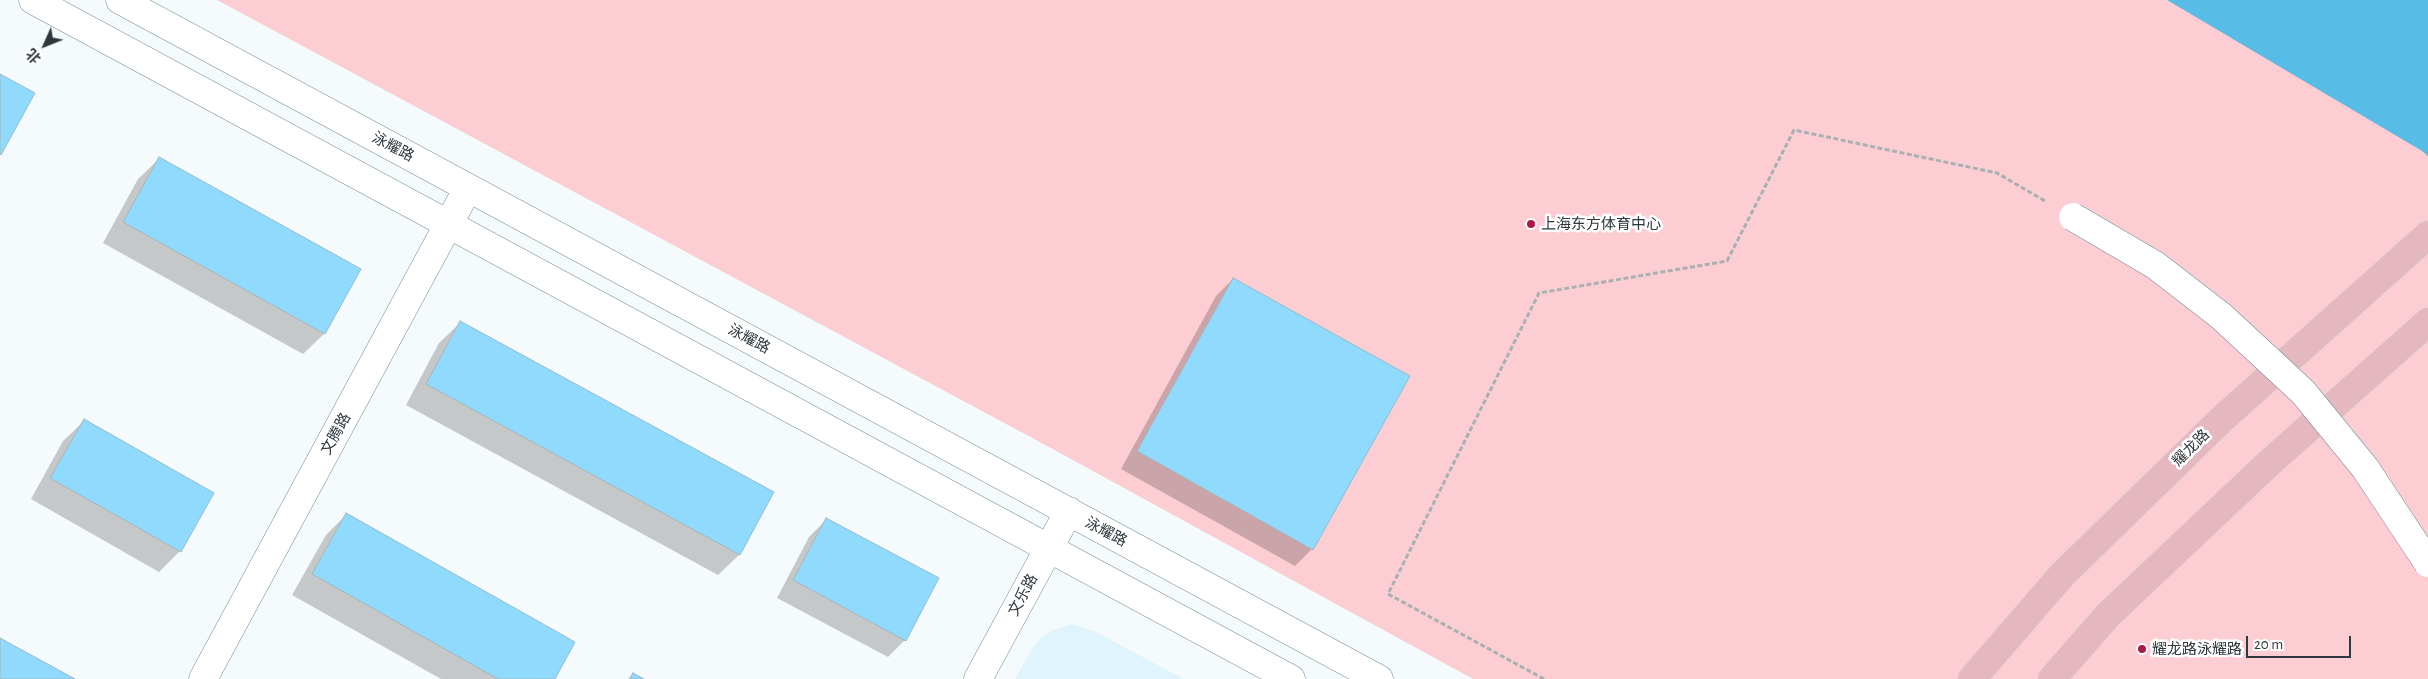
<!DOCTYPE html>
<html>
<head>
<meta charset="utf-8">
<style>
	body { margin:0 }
	#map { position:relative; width:2428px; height:679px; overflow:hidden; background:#f5fafc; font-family:"Alegreya Sans","Noto Sans SC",sans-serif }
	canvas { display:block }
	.north { position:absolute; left:20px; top:20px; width:50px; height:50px; -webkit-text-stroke:4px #fff; paint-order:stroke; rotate:226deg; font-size:14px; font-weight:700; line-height:20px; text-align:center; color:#2d373c }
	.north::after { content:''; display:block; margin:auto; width:18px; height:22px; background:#2d373c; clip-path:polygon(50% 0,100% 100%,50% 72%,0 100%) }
	.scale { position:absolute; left:2246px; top:636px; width:105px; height:22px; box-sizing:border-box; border:2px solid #2d373c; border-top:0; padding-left:6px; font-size:15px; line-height:18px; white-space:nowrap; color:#2d373c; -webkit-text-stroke:4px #fff; paint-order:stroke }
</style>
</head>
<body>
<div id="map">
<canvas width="2428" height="679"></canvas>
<div class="north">北</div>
<div class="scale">20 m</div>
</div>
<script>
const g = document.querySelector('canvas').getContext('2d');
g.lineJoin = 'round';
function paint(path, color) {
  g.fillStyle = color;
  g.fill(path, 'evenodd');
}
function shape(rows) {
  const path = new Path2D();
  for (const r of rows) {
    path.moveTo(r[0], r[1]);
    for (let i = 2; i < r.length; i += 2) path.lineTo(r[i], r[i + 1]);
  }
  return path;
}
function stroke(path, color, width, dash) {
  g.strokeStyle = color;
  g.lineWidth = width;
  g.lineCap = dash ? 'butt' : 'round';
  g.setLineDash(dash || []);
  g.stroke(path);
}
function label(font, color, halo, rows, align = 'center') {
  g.font = font + ' "Alegreya Sans","Noto Sans SC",sans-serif';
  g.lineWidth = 5;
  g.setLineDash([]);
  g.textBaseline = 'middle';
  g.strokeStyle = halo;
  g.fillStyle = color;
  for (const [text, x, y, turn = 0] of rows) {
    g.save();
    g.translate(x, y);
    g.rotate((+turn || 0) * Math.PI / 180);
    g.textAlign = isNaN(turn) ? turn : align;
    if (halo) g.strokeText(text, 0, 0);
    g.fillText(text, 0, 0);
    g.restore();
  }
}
paint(shape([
	[1072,624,1096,632,1184,679,1015,679,1032,649,1041,638,1053,630]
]), '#dff4fd');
paint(shape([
	[217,0,2428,0,2428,679,1473,679,1049,447]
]), '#fcced4');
paint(shape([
	[2167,0,2428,0,2428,156,2422,151]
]), '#58bde6');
paint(shape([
	[159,159,359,270,324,334,303,354,103,243,138,179],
	[1233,279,1312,549,1295,566,1121,469,1216,296],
	[460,323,773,493,739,555,718,575,406,405,439,343],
	[84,421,180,551,159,572,31,499,63,441],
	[346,515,553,679,441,679,292,595,326,535],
	[827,519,905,640,888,657,777,598,809,537]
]), '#0003');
const building = shape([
	[0,74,35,93,1,155,0,154,0,74],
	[159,157,361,269,325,334,123,222,159,157],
	[1233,278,1410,376,1313,550,1137,451,1233,278],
	[460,321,774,492,740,555,426,384,460,321],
	[84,419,214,493,181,552,50,478,84,419],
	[346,513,575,642,555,679,498,679,312,574,346,513],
	[826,518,939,578,906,641,793,580,826,518],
	[0,638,75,679,0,679,0,638],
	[633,673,644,679,629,679,633,673]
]);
paint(building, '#90dbfd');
stroke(building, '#9eb7c2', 1);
const minor = shape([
	[33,0,1291,679],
	[120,0,1379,679],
	[203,679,468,188],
	[978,679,1069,511]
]);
const major = shape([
	[1972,679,2062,575,2222,419,2428,235],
	[2052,679,2108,615,2268,464,2428,322]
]);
stroke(minor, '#768d98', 29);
stroke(major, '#d5d7d8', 29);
stroke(shape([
	[1544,679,1388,594,1539,293,1727,261,1794,130,1997,173,2045,201]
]), '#a9b0b3', 3, [5, 2.5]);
stroke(minor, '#fff', 28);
stroke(major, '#e5b8bf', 28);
const minorBridge = shape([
	[2073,217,2155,265,2221,316,2303,392,2365,468,2428,563]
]);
stroke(minorBridge, '#768d98', 29, []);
stroke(minorBridge, '#fff', 28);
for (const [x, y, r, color] of [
	[1531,224,5,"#ab1748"],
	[2142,649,5,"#ab1748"]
]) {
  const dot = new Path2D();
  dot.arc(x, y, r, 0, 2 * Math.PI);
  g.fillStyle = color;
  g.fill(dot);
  stroke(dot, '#fff', 2);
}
label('15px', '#2d373c', '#fff', [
	["泳耀路",393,147,28],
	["泳耀路",749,339,28],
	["文腾路",336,434,-61],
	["耀龙路",2191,448,-45],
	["泳耀路",1106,532,28],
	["文乐路",1023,595,-62]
]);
label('15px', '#2d373c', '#fff', [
	["上海东方体育中心",1541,224],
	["耀龙路泳耀路",2152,649]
], 'left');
</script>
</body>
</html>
